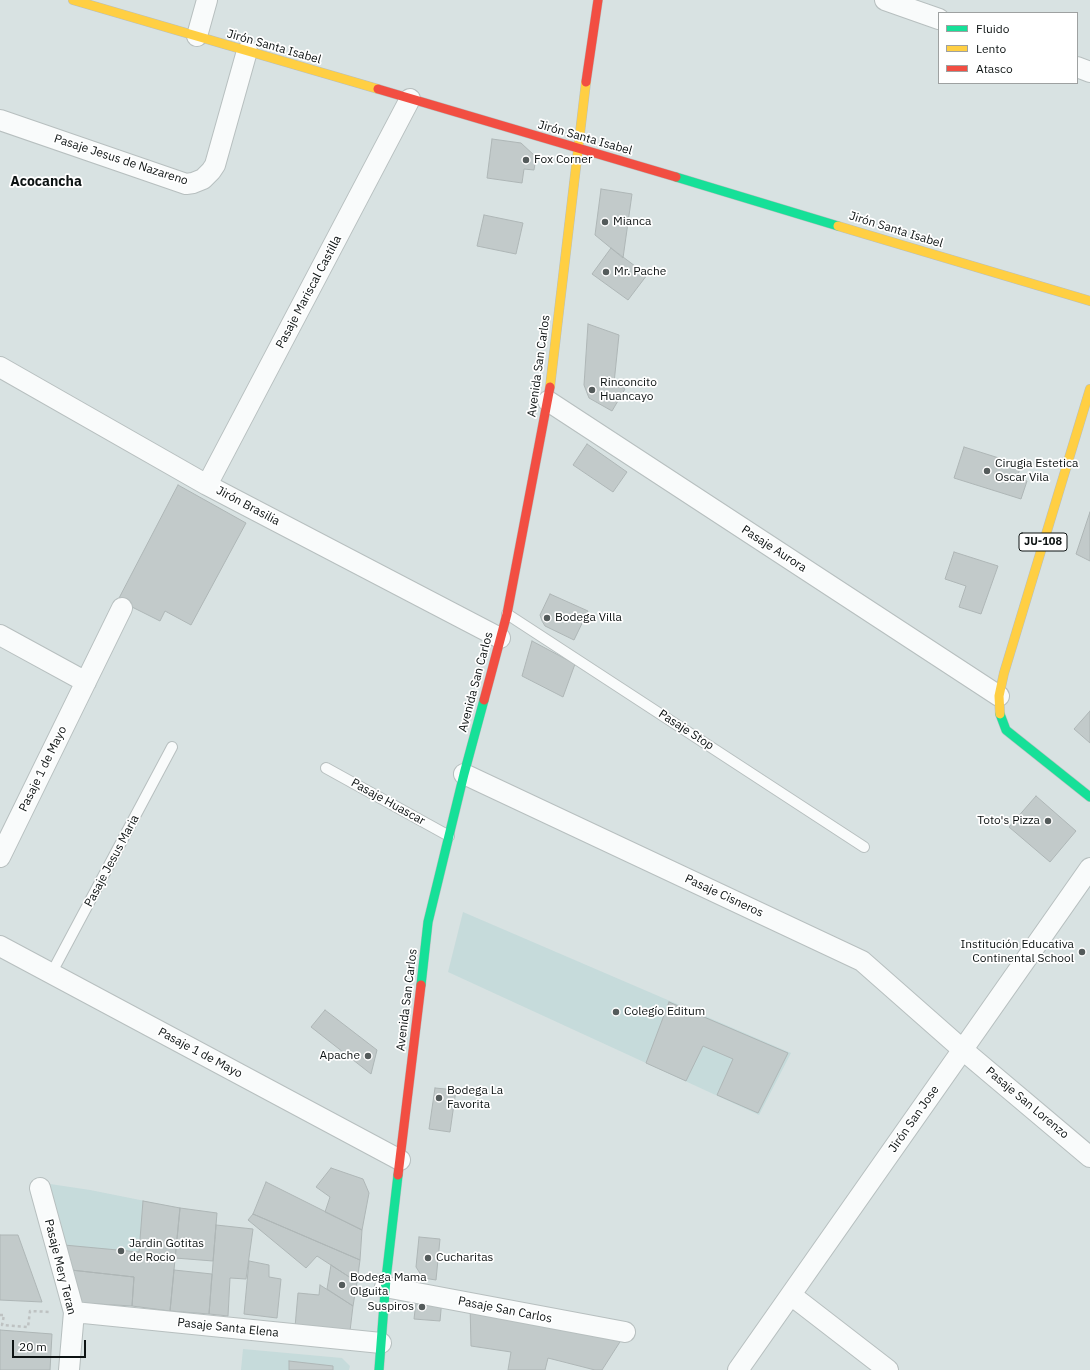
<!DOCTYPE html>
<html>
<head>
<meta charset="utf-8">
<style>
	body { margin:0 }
	#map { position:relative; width:1090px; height:1370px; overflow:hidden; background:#d8e2e2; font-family:"IBM Plex Sans",sans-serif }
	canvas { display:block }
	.legend { position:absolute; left:938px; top:12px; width:140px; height:72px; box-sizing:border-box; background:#fff; border:1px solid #9ea1a1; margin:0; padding:5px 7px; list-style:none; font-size:12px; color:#0d1313 }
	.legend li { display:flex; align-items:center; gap:8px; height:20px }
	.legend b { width:20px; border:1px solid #9ea1a1 }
	.scale { position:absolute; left:12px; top:1340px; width:74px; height:18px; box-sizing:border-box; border:2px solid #0d1313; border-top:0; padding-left:5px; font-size:12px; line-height:14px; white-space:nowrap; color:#0d1313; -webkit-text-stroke:3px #fff; paint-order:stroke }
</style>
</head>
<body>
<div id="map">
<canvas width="1090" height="1370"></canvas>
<ul class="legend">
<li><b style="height:5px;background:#16e098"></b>Fluido</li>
<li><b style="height:5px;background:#ffcf43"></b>Lento</li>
<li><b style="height:5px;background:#f24e42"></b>Atasco</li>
</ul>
<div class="scale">20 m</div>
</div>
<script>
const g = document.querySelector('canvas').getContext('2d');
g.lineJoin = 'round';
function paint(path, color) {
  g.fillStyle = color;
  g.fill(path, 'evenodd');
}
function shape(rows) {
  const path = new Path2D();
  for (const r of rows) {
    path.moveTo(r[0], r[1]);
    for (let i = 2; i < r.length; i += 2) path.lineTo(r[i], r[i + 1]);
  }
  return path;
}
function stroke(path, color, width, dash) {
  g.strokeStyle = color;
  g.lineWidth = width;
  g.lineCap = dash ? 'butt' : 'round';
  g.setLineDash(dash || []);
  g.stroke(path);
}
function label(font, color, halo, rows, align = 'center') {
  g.font = font + ' "IBM Plex Sans",sans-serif';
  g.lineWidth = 3.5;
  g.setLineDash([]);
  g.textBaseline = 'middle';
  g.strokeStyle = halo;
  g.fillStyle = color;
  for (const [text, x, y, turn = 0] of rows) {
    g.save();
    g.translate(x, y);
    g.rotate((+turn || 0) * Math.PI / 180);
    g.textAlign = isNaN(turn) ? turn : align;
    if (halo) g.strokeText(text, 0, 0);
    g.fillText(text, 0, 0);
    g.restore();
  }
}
paint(shape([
	[463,912,791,1053,759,1115,448,972],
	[50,1184,90,1190,180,1208,170,1311,132,1306,134,1277,71,1270],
	[243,1349,342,1358,350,1366,349,1370,241,1370]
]), '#c6dbdb');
const building = shape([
	[492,139,521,143,536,157,534,170,524,169,522,183,487,178,492,139],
	[601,189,632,194,623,258,595,235,601,189],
	[484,215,523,223,516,254,477,246,484,215],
	[611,248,647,275,628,300,592,274,611,248],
	[588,324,619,335,614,383,625,389,612,411,589,398,584,385,588,324],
	[587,444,627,472,613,492,573,465,587,444],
	[964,447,1021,465,1017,478,1027,481,1021,499,954,478,964,447],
	[178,485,246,523,191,625,165,611,160,621,118,600,178,485],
	[1090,512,1090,561,1076,554,1090,512],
	[954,552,998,566,981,614,959,607,966,586,945,579,954,552],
	[550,594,588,611,574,640,545,626,542,621,540,615,550,594],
	[532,641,575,664,563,697,522,676,532,641],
	[1090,711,1090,743,1074,729,1090,711],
	[1036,796,1076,831,1050,862,1009,827,1036,796],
	[669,1002,788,1053,758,1113,717,1095,733,1059,703,1046,686,1081,646,1063,669,1002],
	[325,1010,377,1050,371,1074,311,1027,325,1010],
	[435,1088,456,1090,450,1132,429,1129,435,1088],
	[331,1168,363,1179,369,1193,362,1230,325,1212,330,1197,316,1187,331,1168],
	[266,1182,362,1230,360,1260,253,1214,266,1182],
	[143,1201,180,1208,170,1311,132,1306,134,1277,71,1270,64,1245,139,1252,143,1201],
	[180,1208,217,1213,213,1261,175,1258,180,1208],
	[253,1214,360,1260,357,1282,317,1256,306,1268,248,1220,253,1214],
	[216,1225,253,1229,246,1279,230,1278,228,1316,209,1314,216,1225],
	[0,1235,18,1235,42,1302,0,1300,0,1235],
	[419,1237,440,1239,436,1280,423,1278,416,1267,419,1237],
	[249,1261,269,1265,269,1277,281,1279,277,1318,244,1314,249,1261],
	[331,1265,357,1282,353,1306,327,1289,331,1265],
	[71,1270,134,1277,132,1306,80,1303,71,1270],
	[174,1270,212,1274,209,1314,170,1311,174,1270],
	[320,1285,353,1306,350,1331,295,1327,298,1293,319,1295,320,1285],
	[442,1299,440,1321,414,1319,416,1302,442,1299],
	[470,1304,625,1334,602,1370,595,1370,548,1358,545,1370,508,1370,511,1352,471,1346,470,1304],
	[0,1330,52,1334,50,1370,0,1370,0,1330],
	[289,1361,333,1366,333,1370,289,1370,289,1361]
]);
paint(building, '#c2caca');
stroke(building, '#aeb6b6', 1);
const lane = shape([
	[507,614,864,847],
	[326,768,449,836],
	[51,974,172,747]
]);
const street = shape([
	[885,0,939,19],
	[197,36,207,0],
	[1077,67,1090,72],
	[0,120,186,184,193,183,203,179,211,171,215,165,247,51],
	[0,367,207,485,500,638],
	[548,401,999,696],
	[207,485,410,99],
	[0,635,86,682],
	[464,774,862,961,963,1050,1090,1157],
	[0,857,122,608],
	[0,946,400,1160],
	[40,1188,74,1312,69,1370],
	[385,1287,625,1332],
	[791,1295,888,1370],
	[74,1312,381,1343],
	[738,1370,1090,868]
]);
const fast = shape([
	[676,177,838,226],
	[1000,714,1006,730,1090,797],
	[421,985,428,922,464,774,484,700],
	[379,1370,386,1279,398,1175]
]);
const slow = shape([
	[73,0,378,89],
	[838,226,1090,301],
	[550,387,586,82],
	[1000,714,999,696,1004,673,1090,389]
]);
const jam = shape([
	[586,82,598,0],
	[378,89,676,177],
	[484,700,507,614,550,387],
	[398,1175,421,985]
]);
stroke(lane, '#b7bfbf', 12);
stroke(street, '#b7bfbf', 22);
stroke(fast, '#b7bfbf', 10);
stroke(slow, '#b7bfbf', 10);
stroke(jam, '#b7bfbf', 10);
stroke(shape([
	[0,1315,4,1315,2,1325,28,1327,30,1311,51,1312]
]), '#bec2c2', 2.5, [3, 3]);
stroke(lane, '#f9fbfb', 10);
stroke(street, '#f9fbfb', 20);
stroke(fast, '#16e098', 9);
stroke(slow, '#ffcf43', 9);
stroke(jam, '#f24e42', 9);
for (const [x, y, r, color] of [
	[526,160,4,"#545b5b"],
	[605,222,4,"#545b5b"],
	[606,272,4,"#545b5b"],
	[592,390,4,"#545b5b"],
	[987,471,4,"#545b5b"],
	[547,618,4,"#545b5b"],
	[1048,821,4,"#545b5b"],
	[1082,952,4,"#545b5b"],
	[616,1012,4,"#545b5b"],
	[368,1056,4,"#545b5b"],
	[439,1098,4,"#545b5b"],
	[121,1251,4,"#545b5b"],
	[428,1258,4,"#545b5b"],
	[342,1285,4,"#545b5b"],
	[422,1307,4,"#545b5b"]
]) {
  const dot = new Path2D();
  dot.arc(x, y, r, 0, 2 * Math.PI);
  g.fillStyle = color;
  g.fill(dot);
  stroke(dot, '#fff', 1.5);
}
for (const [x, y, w] of [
	[1043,542,48]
]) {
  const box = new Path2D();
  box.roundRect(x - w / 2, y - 9, w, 18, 3);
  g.fillStyle = '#fff';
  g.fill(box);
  stroke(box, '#0d1313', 1);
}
label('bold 11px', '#0d1313', null, [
	["JU-108",1043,542]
]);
label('12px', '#0d1313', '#fff', [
	["Jirón Santa Isabel",274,47,16],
	["Jirón Santa Isabel",585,138,16],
	["Pasaje Jesus de Nazareno",121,160,18],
	["Jirón Santa Isabel",896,230,17],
	["Pasaje Mariscal Castilla",309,292,-62],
	["Avenida San Carlos",539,366,-82],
	["Jirón Brasilia",248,506,28],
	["Pasaje Aurora",774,549,33],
	["Avenida San Carlos",476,682,-75],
	["Pasaje Stop",686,730,33],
	["Pasaje 1 de Mayo",43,769,-64],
	["Pasaje Huascar",388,802,29],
	["Pasaje Jesus Maria",112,861,-62],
	["Pasaje Cisneros",724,896,25],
	["Avenida San Carlos",407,1000,-83],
	["Pasaje 1 de Mayo",200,1053,28],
	["Pasaje San Lorenzo",1027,1103,40],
	["Jirón San Jose",914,1119,-55],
	["Pasaje Mery Teran",60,1267,76],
	["Pasaje San Carlos",505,1310,11],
	["Pasaje Santa Elena",228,1328,6]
]);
label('12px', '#0d1313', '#fff', [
	["Fox Corner",534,160],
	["Mianca",613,222],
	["Mr. Pache",614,272],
	["Rinconcito",600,383],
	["Huancayo",600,397],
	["Cirugia Estetica",995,464],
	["Oscar Vila",995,478],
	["Bodega Villa",555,618],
	["Toto's Pizza",1040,821,"right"],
	["Institución Educativa",1074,945,"right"],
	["Continental School",1074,959,"right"],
	["Colegío Editum",624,1012],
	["Apache",360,1056,"right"],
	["Bodega La",447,1091],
	["Favorita",447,1105],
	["Jardin Gotitas",129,1244],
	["de Rocio",129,1258],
	["Cucharitas",436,1258],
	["Bodega Mama",350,1278],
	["Olguita",350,1292],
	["Suspiros",414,1307,"right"]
], 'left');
label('bold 14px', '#0d1313', '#fff', [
	["Acocancha",46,182]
]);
</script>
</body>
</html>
